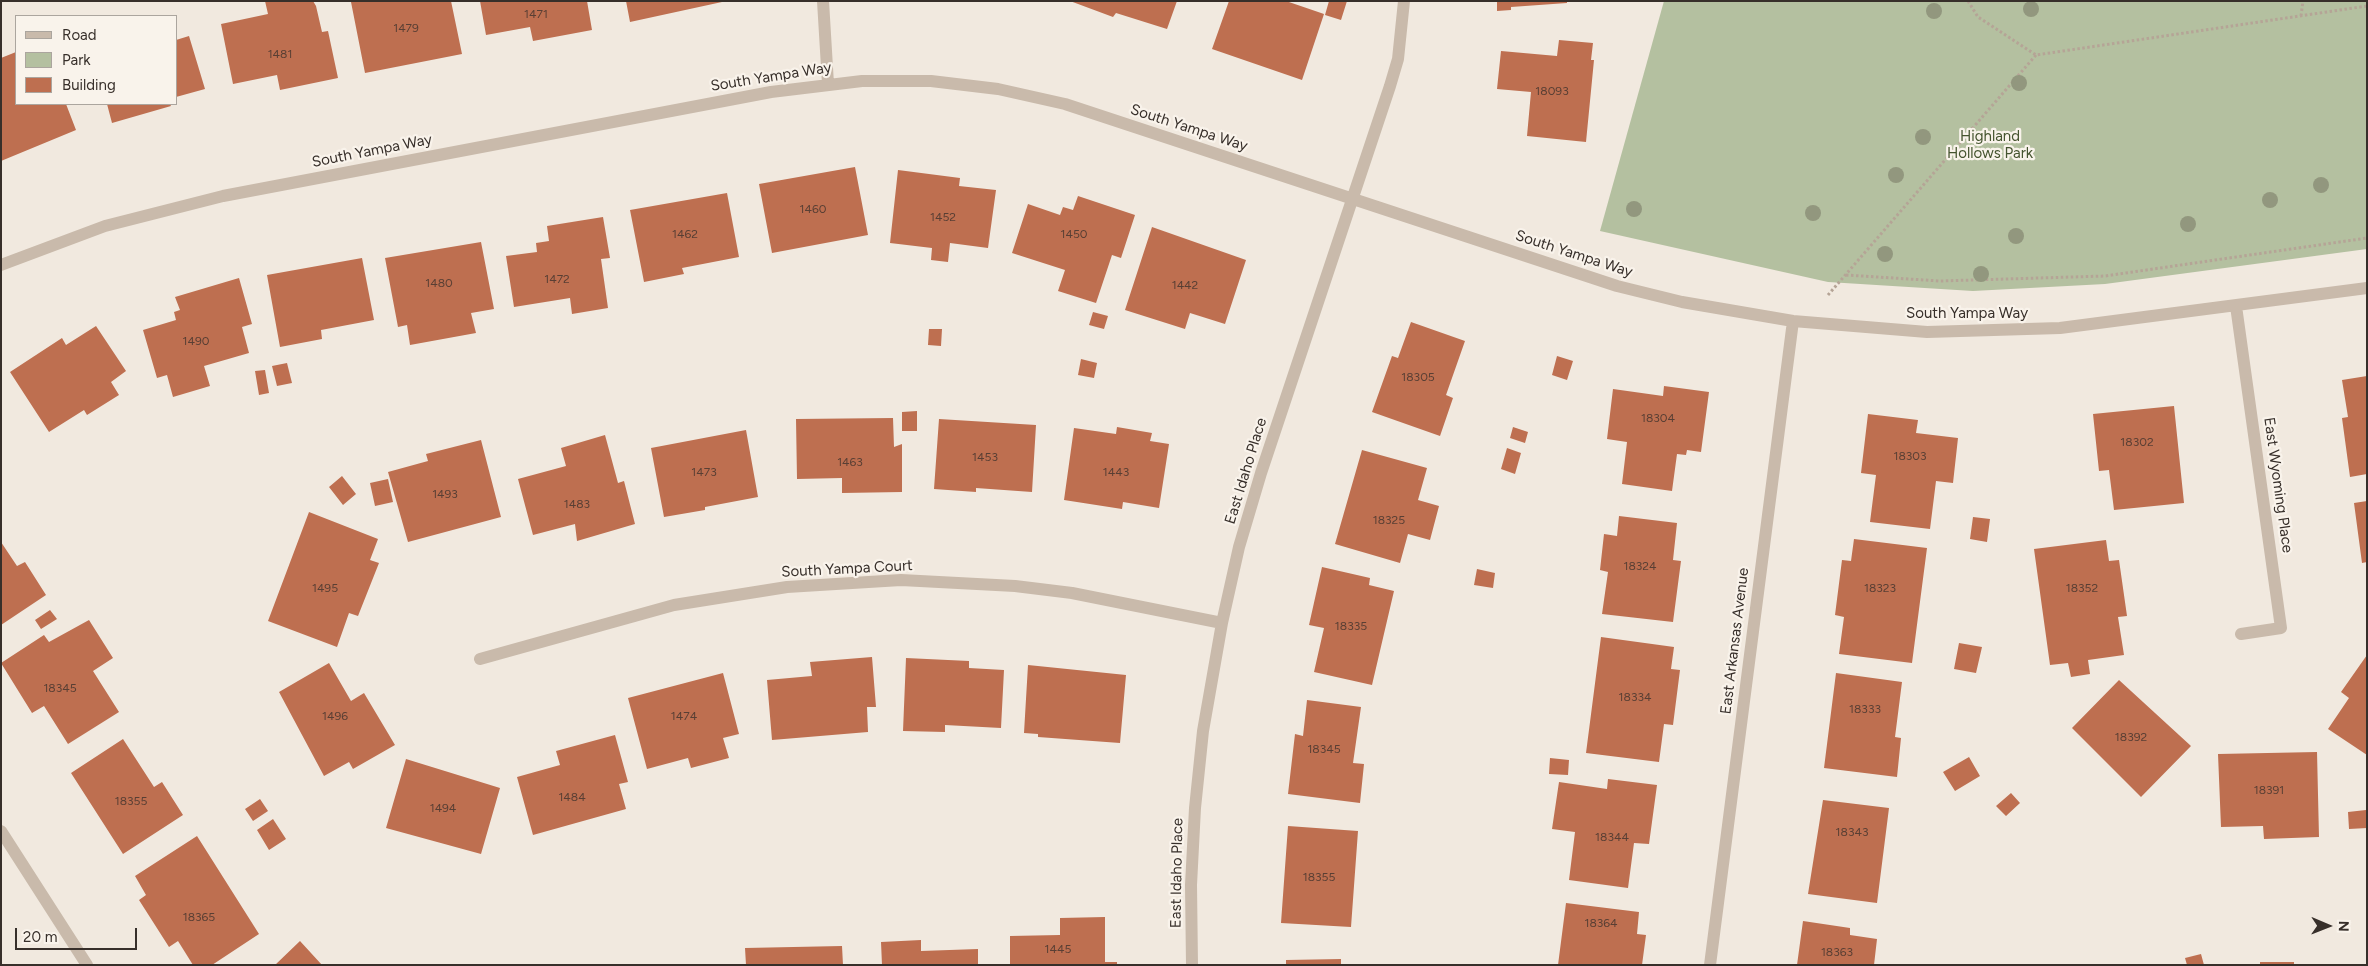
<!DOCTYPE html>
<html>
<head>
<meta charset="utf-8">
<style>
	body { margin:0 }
	#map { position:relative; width:2368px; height:966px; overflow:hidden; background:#f1e9df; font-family:Figtree,sans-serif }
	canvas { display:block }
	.frame { position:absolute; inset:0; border:2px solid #372f2a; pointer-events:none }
	.legend { position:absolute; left:15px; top:15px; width:162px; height:90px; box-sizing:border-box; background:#f9f3eb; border:1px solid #aba59e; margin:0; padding:6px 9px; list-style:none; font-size:15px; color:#372f2a }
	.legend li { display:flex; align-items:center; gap:10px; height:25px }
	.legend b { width:25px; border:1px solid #aba59e }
	.north { position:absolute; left:2303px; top:901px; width:50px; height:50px; -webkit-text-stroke:4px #f9f3eb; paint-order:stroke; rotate:91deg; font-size:14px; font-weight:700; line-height:20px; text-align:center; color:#372f2a }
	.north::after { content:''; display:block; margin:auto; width:18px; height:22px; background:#372f2a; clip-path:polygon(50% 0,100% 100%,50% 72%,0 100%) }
	.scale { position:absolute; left:15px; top:928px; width:122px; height:22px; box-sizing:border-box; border:2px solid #372f2a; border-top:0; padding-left:6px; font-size:15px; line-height:18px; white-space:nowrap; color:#372f2a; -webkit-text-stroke:4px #f9f3eb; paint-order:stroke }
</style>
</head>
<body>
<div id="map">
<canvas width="2368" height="966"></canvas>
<div class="frame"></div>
<ul class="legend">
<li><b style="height:6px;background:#c9baab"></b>Road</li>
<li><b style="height:14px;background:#b4c0a0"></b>Park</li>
<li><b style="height:14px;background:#be6f50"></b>Building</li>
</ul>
<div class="north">N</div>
<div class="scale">20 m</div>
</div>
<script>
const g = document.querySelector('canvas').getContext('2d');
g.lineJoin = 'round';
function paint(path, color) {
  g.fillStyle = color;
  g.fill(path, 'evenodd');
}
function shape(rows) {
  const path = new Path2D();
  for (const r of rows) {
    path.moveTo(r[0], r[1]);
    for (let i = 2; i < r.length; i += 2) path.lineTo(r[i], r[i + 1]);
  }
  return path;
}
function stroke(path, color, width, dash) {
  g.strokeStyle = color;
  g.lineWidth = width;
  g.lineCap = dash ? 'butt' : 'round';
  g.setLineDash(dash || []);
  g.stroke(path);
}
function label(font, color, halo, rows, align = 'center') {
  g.font = font + ' Figtree,sans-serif';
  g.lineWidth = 4.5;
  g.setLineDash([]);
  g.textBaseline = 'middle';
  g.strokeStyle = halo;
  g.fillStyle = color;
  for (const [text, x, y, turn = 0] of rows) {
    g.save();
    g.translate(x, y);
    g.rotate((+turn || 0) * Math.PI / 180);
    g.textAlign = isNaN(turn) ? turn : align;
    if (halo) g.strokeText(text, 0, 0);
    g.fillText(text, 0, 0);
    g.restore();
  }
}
paint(shape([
	[1664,1,2367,1,2367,249,2105,284,1973,291,1828,282,1600,231]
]), '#b4c0a0');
paint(shape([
	[265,1,313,1,316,6,322,32,328,31,338,78,280,90,277,75,233,84,221,24,268,14],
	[451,1,462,54,365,73,351,2],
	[480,1,587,1,592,30,533,41,530,27,486,35],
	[626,1,722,1,722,2,630,22],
	[1070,1,1177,1,1167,29,1116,13,1113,17],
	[1229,1,1286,1,1324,14,1302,80,1212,49],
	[1329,1,1347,1,1341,20,1325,15],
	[1497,1,1567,1,1567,3,1511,7,1511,10,1497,11],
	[189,36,205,89,176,97,176,40],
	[1559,40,1593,43,1591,60,1594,60,1586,142,1527,136,1531,92,1497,89,1501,51,1557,56],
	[16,52,16,104,66,104,76,130,1,161,1,58],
	[107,104,170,104,171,106,112,123],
	[855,167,868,235,772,253,759,184],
	[898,170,960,178,959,186,996,190,988,248,950,243,948,262,931,260,932,248,890,243],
	[727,193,739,257,682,268,684,274,644,282,630,210],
	[1078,196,1135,215,1121,258,1112,255,1096,303,1058,291,1065,270,1012,253,1028,204,1060,215,1063,207,1073,210],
	[603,217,610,258,601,259,608,308,572,314,570,298,514,307,506,256,537,252,536,243,549,241,547,226],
	[1152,227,1246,260,1225,324,1190,313,1185,329,1125,310],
	[481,242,494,309,471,313,476,333,410,345,407,325,398,327,385,258],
	[362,258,374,320,321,330,322,339,280,347,267,275],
	[239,278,252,324,242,327,249,353,204,366,210,386,173,397,167,375,157,378,143,330,176,320,174,312,180,310,175,297],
	[1093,312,1108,316,1104,329,1089,325],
	[1411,322,1465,341,1446,395,1453,398,1440,436,1372,412,1392,356,1398,358],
	[96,326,126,371,111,382,119,395,87,415,84,410,49,432,10,372,62,338,66,345],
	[929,329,942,329,941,346,928,345],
	[1557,356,1573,361,1567,380,1552,375],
	[1081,359,1097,363,1094,378,1078,375],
	[287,363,292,383,277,386,272,366],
	[265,370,269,393,259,395,255,371],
	[2367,376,2367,474,2350,477,2342,418,2348,417,2342,380],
	[1664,386,1709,392,1701,452,1687,450,1686,455,1677,454,1672,491,1622,484,1627,442,1607,439,1613,389,1663,396],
	[2174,406,2184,503,2114,510,2109,470,2099,471,2093,414],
	[917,411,917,431,902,431,902,412],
	[1868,414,1918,420,1916,433,1958,438,1953,483,1936,481,1930,529,1870,522,1876,475,1861,473],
	[893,418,894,447,902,444,902,492,842,493,842,478,797,479,796,419],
	[939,419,1036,425,1032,492,976,488,976,492,934,489],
	[1117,427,1152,433,1150,441,1169,444,1159,508,1123,502,1122,509,1064,500,1074,428,1116,434],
	[1513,427,1528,432,1525,443,1510,438],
	[746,430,758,497,705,507,705,510,664,517,651,448],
	[605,435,618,483,624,481,635,524,577,541,575,524,533,535,518,479,566,466,561,448],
	[481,440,501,517,408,542,388,472,428,461,426,454],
	[1507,448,1521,453,1515,474,1501,469],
	[1362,450,1427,468,1418,500,1439,506,1430,540,1408,534,1400,563,1335,544],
	[342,476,356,494,343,505,329,487],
	[388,479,393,502,375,506,370,483],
	[2367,501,2367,562,2362,563,2354,503],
	[309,512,378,539,370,560,379,563,358,616,349,613,337,647,268,621],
	[1619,516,1677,523,1673,560,1681,561,1673,622,1602,614,1608,572,1600,570,1604,534,1617,536],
	[1973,517,1990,519,1987,542,1970,539],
	[1854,539,1927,548,1912,663,1839,654,1844,617,1835,615,1842,560,1851,561],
	[2106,540,2109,561,2119,560,2127,616,2118,617,2124,655,2088,660,2090,674,2071,677,2068,663,2050,665,2034,549],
	[1,542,17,566,25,562,46,595,1,625],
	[1322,567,1370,578,1369,585,1394,591,1372,685,1314,672,1324,628,1309,625],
	[1477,569,1495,573,1493,588,1474,585],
	[50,610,57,619,41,629,35,620],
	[89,620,113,658,93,671,119,712,68,744,44,706,32,713,1,663,44,635,49,642],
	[1601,637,1674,647,1671,669,1680,670,1673,725,1664,724,1659,762,1586,753],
	[1959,643,1982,647,1976,673,1954,669],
	[2367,655,2367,755,2328,729,2349,698,2341,692],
	[872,657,876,707,867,707,868,732,772,740,767,680,812,676,810,662],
	[906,658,969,661,969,668,1004,670,1001,728,945,725,945,732,903,731],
	[329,663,351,701,364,693,395,745,353,769,349,762,324,776,279,692],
	[1028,665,1126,675,1120,743,1038,737,1038,734,1024,733],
	[723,673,739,734,723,738,729,758,691,768,688,758,647,769,628,698],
	[1836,673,1902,682,1895,737,1901,738,1897,777,1824,768],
	[2119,680,2191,746,2141,797,2072,728],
	[1307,700,1361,707,1353,763,1364,764,1360,803,1288,794,1295,734,1303,736],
	[615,735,628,782,619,784,626,809,533,835,517,777,560,765,556,751],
	[123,739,154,787,162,782,183,815,123,854,71,773],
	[2317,752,2319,837,2264,839,2263,826,2221,827,2218,754],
	[1969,757,1980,776,1955,791,1943,772],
	[1550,758,1569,760,1568,775,1549,774],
	[406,759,500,788,481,854,386,828],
	[1608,779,1657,785,1649,844,1634,843,1628,888,1569,880,1575,832,1552,829,1559,782,1607,789],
	[2011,793,2020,803,2006,816,1996,806],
	[260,799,268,811,253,821,245,809],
	[1823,800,1889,808,1877,903,1808,894],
	[2366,810,2367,828,2349,829,2348,812],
	[273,819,286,839,269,850,257,830],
	[1288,826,1358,831,1351,927,1281,923],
	[197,836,259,934,212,965,193,965,178,941,169,947,139,900,146,895,135,876],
	[1566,903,1639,912,1637,934,1646,935,1642,965,1558,965],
	[1105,917,1105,962,1117,962,1117,965,1010,965,1010,936,1060,935,1060,918],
	[1803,921,1850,928,1850,935,1877,939,1874,965,1797,965],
	[921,940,921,951,978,949,978,965,882,965,881,942],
	[300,941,322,965,275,965],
	[842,946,843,965,746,965,745,948],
	[2201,954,2204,965,2187,965,2185,958],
	[1341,959,1341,965,1286,965,1286,960],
	[2260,962,2294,962,2294,965,2260,965]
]), '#be6f50');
stroke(shape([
	[1968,1,1978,17,2036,55,2367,6],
	[2301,16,2303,1],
	[1846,275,1940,281,2105,276,2367,238],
	[1828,295,2036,55]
]), '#b5a496', 3, [2.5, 2.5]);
stroke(shape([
	[823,1,828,84],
	[1,265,105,226,223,196,771,92,862,81,931,81,998,89,1065,104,1617,286,1682,302,1793,321,1927,332,2060,328,2367,288],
	[2236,306,2281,628,2241,634],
	[480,659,674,605,787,587,901,580,1015,586,1072,593,1222,623],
	[1,831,87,965],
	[1192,965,1191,885,1195,808,1203,731,1222,623,1239,547,1261,473,1390,86,1398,59,1404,1],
	[1710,965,1793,321]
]), '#c9baab', 12);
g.fillStyle = '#92977e';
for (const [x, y] of [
	[2031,9],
	[1934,11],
	[2019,83],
	[1923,137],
	[1896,175],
	[2321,185],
	[2270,200],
	[1634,209],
	[1813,213],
	[2188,224],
	[2016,236],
	[1885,254],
	[1981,274]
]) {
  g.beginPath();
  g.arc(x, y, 8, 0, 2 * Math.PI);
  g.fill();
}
label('12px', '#593f34', null, [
	["1471",536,14],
	["1479",406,28],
	["1481",280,54],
	["18093",1552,91],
	["1460",813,209],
	["1452",943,217],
	["1462",685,234],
	["1450",1074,234],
	["1472",557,279],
	["1480",439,283],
	["1442",1185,285],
	["1490",196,341],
	["18305",1418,377],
	["18304",1658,418],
	["18302",2137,442],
	["18303",1910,456],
	["1453",985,457],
	["1463",850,462],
	["1473",704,472],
	["1443",1116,472],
	["1493",445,494],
	["1483",577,504],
	["18325",1389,520],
	["18324",1640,566],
	["1495",325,588],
	["18323",1880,588],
	["18352",2082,588],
	["18335",1351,626],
	["18345",60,688],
	["18334",1635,697],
	["18333",1865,709],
	["1496",335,716],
	["1474",684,716],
	["18392",2131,737],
	["18345",1324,749],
	["18391",2269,790],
	["1484",572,797],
	["18355",131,801],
	["1494",443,808],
	["18343",1852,832],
	["18344",1612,837],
	["18355",1319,877],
	["18365",199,917],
	["18364",1601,923],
	["1445",1058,949],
	["18363",1837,952]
]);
label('15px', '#372f2a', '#f9f3eb', [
	["South Yampa Way",771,77,-9],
	["South Yampa Way",1189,128,18],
	["South Yampa Way",372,151,-11],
	["South Yampa Way",1574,254,18],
	["South Yampa Way",1967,314],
	["East Idaho Place",1246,471,-73],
	["East Wyoming Place",2278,485,82],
	["South Yampa Court",847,569,-3],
	["East Arkansas Avenue",1735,641,-83],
	["East Idaho Place",1177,873,-89]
]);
label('15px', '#45542f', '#f9f3eb', [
	["Highland",1990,137],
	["Hollows Park",1990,154]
]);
</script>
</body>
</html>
